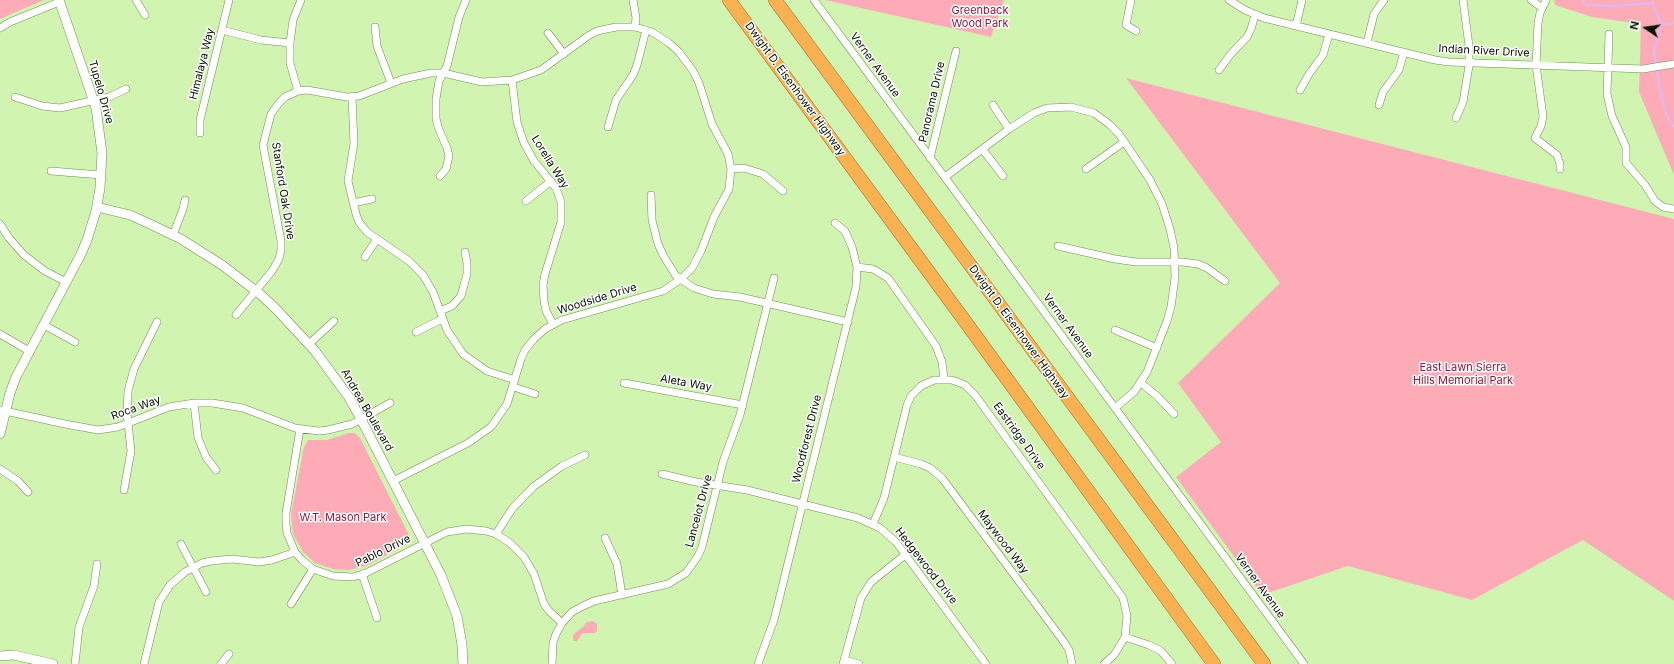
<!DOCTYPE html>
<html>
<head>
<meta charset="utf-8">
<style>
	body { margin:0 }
	#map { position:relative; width:1674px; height:664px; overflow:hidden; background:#d1f4b0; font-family:Inter,sans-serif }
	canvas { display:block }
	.north { position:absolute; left:1626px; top:8px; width:40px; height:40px; -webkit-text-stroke:3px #fff; paint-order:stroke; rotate:283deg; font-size:11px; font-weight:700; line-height:16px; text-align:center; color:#061100 }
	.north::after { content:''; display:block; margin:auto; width:14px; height:18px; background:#061100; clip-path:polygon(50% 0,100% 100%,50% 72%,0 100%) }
</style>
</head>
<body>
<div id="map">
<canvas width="1674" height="664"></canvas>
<div class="north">N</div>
</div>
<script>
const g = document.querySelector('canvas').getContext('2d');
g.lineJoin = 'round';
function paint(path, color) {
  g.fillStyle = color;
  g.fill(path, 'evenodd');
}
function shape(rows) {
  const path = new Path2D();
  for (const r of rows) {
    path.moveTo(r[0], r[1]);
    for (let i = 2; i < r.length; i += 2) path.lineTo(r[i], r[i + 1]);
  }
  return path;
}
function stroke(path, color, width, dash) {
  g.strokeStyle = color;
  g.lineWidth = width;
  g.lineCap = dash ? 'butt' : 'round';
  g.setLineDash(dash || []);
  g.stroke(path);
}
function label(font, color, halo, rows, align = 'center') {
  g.font = font + ' Inter,sans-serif';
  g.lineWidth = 3;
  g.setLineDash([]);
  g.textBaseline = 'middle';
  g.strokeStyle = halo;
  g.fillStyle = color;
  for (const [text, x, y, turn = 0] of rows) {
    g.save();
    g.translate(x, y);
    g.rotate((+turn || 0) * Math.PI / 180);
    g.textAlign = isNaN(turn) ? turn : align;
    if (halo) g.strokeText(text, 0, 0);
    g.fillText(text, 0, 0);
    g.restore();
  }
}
paint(shape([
	[0,0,44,0,0,19],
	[825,0,1004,0,991,37],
	[1554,0,1674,0,1674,175,1639,92,1641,24,1592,17,1555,5],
	[1126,78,1674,219,1674,601,1583,540,1472,600,1348,566,1262,595,1176,477,1221,442,1178,383,1280,283],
	[349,433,355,433,360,438,411,539,409,543,366,566,349,570,333,569,315,563,303,552,293,534,291,514,304,447,308,440,327,440],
	[593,621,597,624,597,631,595,633,583,633,581,635,577,641,574,641,573,636,575,633,583,627,587,622]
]), '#fdacb7');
stroke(shape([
	[1582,0,1588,5,1615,6,1653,3,1661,24],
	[1656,65,1654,49,1661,24,1674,23],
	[1657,69,1659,87,1668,119,1674,127]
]), '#deb8fa', 2);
const minor = shape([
	[136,0,145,15],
	[633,0,636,18,635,27],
	[814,0,1304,664],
	[1131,0,1126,25,1136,31],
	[1229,0,1245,10,1264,18,1435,60,1449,62,1643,69,1674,64],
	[1531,0,1542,8],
	[1546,0,1540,13,1538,23,1536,65,1543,116,1541,126,1535,138,1557,155,1560,164,1560,169],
	[1296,26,1302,0],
	[375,27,377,46,391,83],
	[0,28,10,22,59,2],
	[222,30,261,40,290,43],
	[548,33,564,54],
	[1609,34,1607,94,1612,116,1626,147,1626,163,1645,185,1655,201,1663,207,1674,209],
	[1367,43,1374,14,1384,0],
	[1219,70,1230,55,1247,37,1251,29,1255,15],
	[512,80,517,122,524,143,534,161,556,188,561,202,561,222,545,274,543,285,544,301,546,311,553,324],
	[1300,90,1309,74,1323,55,1329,34],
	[298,91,290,63,290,43,293,20,301,0],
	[15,97,42,106,60,108,109,97,126,89],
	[352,97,354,143,348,181,356,214,359,222,367,232,409,261,423,275,433,292,447,330,463,354,487,371,515,380],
	[993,105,1009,129],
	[1379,105,1383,92,1399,70,1404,52],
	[1456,118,1463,102,1469,66,1469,46,1463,0],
	[608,127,616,100,633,75,637,65,646,30],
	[200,133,200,120,229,0],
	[983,150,1003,176],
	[930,158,956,51],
	[731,169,744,168,763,174,783,191],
	[1086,169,1124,142],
	[51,171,101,175],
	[440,176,446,169,449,156,447,148,438,127,436,118,436,99,439,81,447,66,459,17,466,0],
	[945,177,1009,129,1034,113,1047,108,1071,107,1094,113,1109,124,1119,134,1150,180,1162,204,1170,229,1174,248,1175,277,1171,307,1167,321,1147,372,1134,392,1115,408],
	[651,195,652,220,658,244,663,255,676,276,694,288,713,294,740,297,848,322],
	[526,201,551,181],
	[353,203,372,199],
	[0,224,9,238,24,255,45,271,66,282],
	[173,235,183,209,185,200],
	[1058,246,1115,259,1136,262,1182,262,1198,264,1207,268,1225,281],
	[365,257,377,239],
	[857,267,873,269,888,278,936,346,942,362,944,379],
	[440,311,452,306,461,296,467,274,467,263,465,252],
	[236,315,272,271,279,259,281,250,281,241,263,145,271,114,279,103,285,97,298,91,307,90,347,97,359,96,403,79,431,73,443,73,482,82,512,80,541,70,588,36,597,31,616,27,635,27,652,32,669,43,679,52,693,71,699,83,712,124,728,154,731,169,729,189,714,217,701,251,692,268,681,279,663,291,562,320,545,329,534,339,525,350,521,359,507,404,491,427,468,443,393,481],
	[44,325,75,342],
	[1115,330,1157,348],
	[416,332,442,319],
	[0,334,29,351],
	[309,344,334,321],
	[624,383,743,405],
	[1141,383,1157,396,1174,414],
	[514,387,535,394],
	[194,403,198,438,206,457,216,470],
	[0,410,65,424,98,430,118,427,169,407,194,403,212,403,243,408,295,428,319,431,328,430,352,424,390,403],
	[300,429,286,513,286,523,287,533,295,552,302,560,313,569,333,576,353,577,366,573,447,532,466,529,486,531,496,534,510,543,524,557,534,574,544,604,549,611,562,623],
	[894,457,921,464,930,468,942,478,1064,642,1069,650,1072,664],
	[0,469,18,481,28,492],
	[662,474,696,482,747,490,858,518,880,528,896,542,986,664],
	[124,490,131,451,127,413,128,391,134,369,157,322],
	[873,524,884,498,907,405,911,396,921,386,934,380,952,380,965,385,975,395,1123,598,1127,616,1125,637,1114,655,1104,664],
	[496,534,512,509,533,487,562,466,585,455],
	[605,538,617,564,622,595],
	[181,544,206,592],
	[362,574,377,618],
	[291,604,313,569],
	[1125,637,1149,645,1161,651,1172,664],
	[844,660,859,664],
	[75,664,79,627,94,586,97,564],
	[144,664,159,602,170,585,185,572,202,563,211,561,232,559,259,562,272,560,295,552],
	[221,664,229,654],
	[552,664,553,643,556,634,562,623,572,612,581,607,594,601,668,584,686,573,698,556,702,547,723,462,740,415,774,278],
	[758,664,774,620,856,287,857,267,852,247,845,231,835,223],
	[843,664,861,598,871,582,905,555]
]);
const tertiary = shape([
	[97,207,130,215,152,225,181,239,222,265,260,294,277,310,315,351,348,396,361,419,441,575,457,616,462,645,463,664],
	[0,434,10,393,16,377,81,254,87,240,96,211,100,188,102,153,96,108,59,0],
	[0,656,14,655,53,664]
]);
const motorway = shape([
	[729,0,967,324,1214,664],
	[775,0,1264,664]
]);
stroke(minor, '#708f50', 8);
stroke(tertiary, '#708f50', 10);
stroke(motorway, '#a57935', 14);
stroke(minor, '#fff', 7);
stroke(tertiary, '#fff', 9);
stroke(motorway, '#fab152', 13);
label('11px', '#901a3c', '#fff', [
	["Greenback",980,11],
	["Wood Park",980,24],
	["East Lawn Sierra",1463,368],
	["Hills Memorial Park",1463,381],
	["W.T. Mason Park",343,518]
]);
label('11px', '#061100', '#fff', [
	["Indian River Drive",1484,51,3],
	["Himalaya Way",202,64,-76],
	["Verner Avenue",875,65,54],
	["Dwight D. Eisenhower Highway",795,89,54],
	["Tupelo Drive",101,92,74],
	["Panorama Drive",932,102,-77],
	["Lorella Way",550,162,58],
	["Stanford Oak Drive",283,191,81],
	["Woodside Drive",597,299,-17],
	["Verner Avenue",1068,326,54],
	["Dwight D. Eisenhower Highway",1019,332,54],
	["Aleta Way",686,383,10],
	["Roca Way",136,408,-20],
	["Andrea Boulevard",367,410,60],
	["Eastridge Drive",1019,436,54],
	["Woodforest Drive",807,439,-76],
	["Lancelot Drive",699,511,-75],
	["Maywood Way",1003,542,53],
	["Pablo Drive",383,551,-26],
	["Hedgewood Drive",926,566,52],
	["Verner Avenue",1260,586,54]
]);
</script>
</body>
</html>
